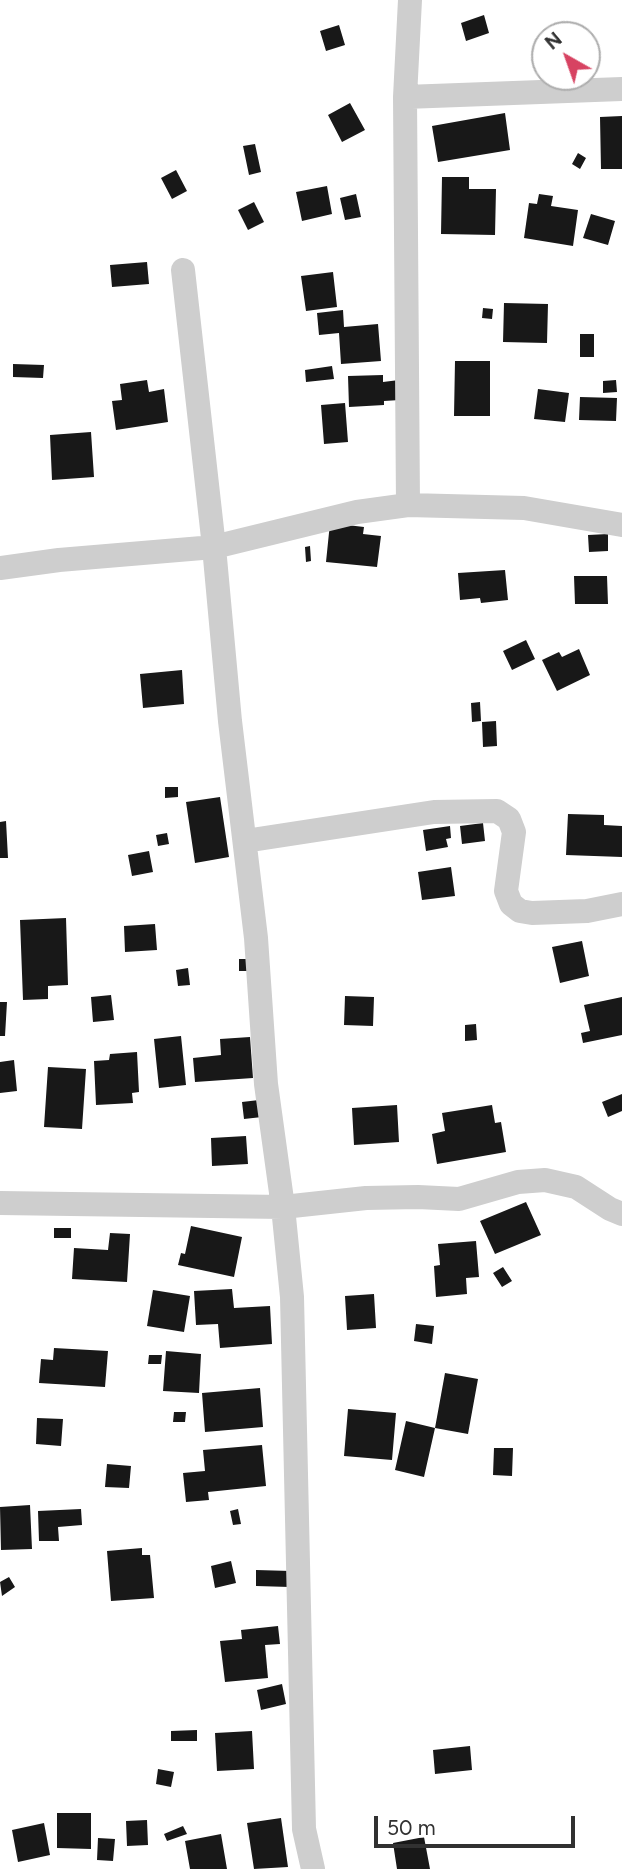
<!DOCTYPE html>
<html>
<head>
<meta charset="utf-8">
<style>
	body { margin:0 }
	#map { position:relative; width:622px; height:1869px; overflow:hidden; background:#fff; font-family:Figtree,sans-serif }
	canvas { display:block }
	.north { position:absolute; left:531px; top:21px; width:70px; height:70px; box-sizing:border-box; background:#fff; border:2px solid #adadad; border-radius:50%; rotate:320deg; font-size:19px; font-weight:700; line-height:28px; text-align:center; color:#313131 }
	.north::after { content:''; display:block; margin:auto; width:24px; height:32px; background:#d74362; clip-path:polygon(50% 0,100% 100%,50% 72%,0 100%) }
	.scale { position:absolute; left:374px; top:1816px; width:201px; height:32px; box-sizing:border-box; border:4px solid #313131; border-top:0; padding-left:9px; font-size:21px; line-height:24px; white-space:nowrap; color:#313131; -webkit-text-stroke:5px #fff; paint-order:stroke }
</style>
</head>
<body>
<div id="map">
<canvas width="622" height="1869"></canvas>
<div class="north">N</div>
<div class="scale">50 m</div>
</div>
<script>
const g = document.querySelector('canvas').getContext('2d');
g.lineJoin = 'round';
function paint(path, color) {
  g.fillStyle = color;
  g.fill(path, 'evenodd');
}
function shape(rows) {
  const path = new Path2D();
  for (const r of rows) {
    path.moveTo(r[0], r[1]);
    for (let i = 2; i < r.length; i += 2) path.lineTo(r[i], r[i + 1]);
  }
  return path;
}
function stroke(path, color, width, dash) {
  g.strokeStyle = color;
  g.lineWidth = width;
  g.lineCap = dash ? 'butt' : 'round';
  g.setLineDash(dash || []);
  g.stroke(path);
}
paint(shape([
	[484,15,489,33,466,41,461,23],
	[339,25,345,45,326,51,320,31],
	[350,103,365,130,342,142,328,115],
	[505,113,510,150,438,162,432,126],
	[622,116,622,169,601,169,600,117],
	[255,144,261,172,249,175,243,146],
	[578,153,586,158,580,169,572,164],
	[176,170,187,191,172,199,161,178],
	[442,177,469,177,469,189,496,189,495,235,441,234],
	[327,186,332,214,302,221,296,192],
	[356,194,361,217,345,220,340,198],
	[539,194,553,196,551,206,578,210,573,246,524,238,529,203,537,204],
	[254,202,264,222,248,230,238,210],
	[591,214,615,221,608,245,583,238],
	[147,262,149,284,112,287,110,265],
	[333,272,337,307,306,311,301,276],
	[504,303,548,304,547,343,503,342],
	[483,308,493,309,492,319,482,318],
	[343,310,344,327,378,324,381,361,341,364,339,333,319,335,317,313],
	[580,334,594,334,594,357,580,357],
	[455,361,490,361,490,416,454,416],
	[13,364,44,365,43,378,13,377],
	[332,366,334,379,306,382,305,370],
	[383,375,383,382,399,380,400,400,384,401,384,405,349,407,348,376],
	[147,380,149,392,164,389,168,422,116,430,112,401,122,400,120,384],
	[616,380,617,392,603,393,603,381],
	[538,389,569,393,565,422,534,419],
	[580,397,617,398,616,421,579,420],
	[345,403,348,442,324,444,321,405],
	[91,432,94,477,52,480,50,435],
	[330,523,364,527,363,534,381,536,377,567,326,562],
	[608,534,608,551,589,552,588,535],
	[310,546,311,561,306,562,305,547],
	[505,570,508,600,481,603,480,598,460,600,458,573],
	[574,576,607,576,608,604,575,604],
	[526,640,535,659,512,670,503,651],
	[579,649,590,675,557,691,542,660,559,652,562,657],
	[182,670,184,704,143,708,140,674],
	[480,702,481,721,472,722,471,703],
	[496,721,497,746,483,747,482,722],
	[165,787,178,787,178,797,165,798],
	[220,797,229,857,195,863,186,802],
	[568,814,604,815,604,825,622,826,622,857,566,855],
	[6,821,8,858,0,858,0,822],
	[483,823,485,841,462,844,460,826],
	[450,826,451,838,446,839,448,847,426,851,423,830],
	[167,833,169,844,158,846,156,835],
	[149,851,153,872,132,876,128,855],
	[451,867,455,896,422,900,418,872],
	[66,918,68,985,48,986,48,999,23,1000,20,920],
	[155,924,157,950,125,952,124,926],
	[582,941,589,976,560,983,552,947],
	[239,959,253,959,253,971,239,971],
	[188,968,190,985,178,986,176,970],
	[111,995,114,1020,93,1022,91,997],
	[345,996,374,997,373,1026,344,1025],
	[622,997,622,1035,583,1043,581,1033,590,1031,584,1005],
	[0,1002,7,1002,5,1036,0,1036],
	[476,1024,477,1040,465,1041,465,1025],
	[181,1036,186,1085,159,1088,154,1039],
	[250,1037,253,1078,195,1082,193,1058,221,1055,220,1039],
	[137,1052,139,1092,132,1093,133,1103,96,1105,94,1061,109,1060,110,1054],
	[14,1060,17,1091,0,1093,0,1062],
	[48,1067,86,1069,82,1129,44,1127],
	[622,1094,622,1111,608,1117,602,1102],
	[259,1100,262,1117,244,1119,242,1102],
	[397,1105,399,1142,354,1145,352,1108],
	[492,1105,495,1123,501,1122,506,1152,437,1164,432,1134,445,1131,442,1113],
	[246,1136,248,1164,212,1166,211,1138],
	[526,1202,541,1235,495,1254,480,1221],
	[191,1226,242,1237,234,1277,178,1265,181,1253,185,1254],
	[54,1228,71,1228,71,1238,54,1238],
	[110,1233,130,1234,127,1282,72,1279,74,1248,108,1250],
	[476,1241,479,1277,466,1278,467,1294,436,1297,434,1266,440,1265,438,1244],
	[503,1267,512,1281,502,1287,493,1273],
	[232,1289,234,1308,270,1306,272,1344,220,1348,218,1324,196,1325,194,1291],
	[153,1290,190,1296,184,1332,147,1326],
	[374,1294,376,1328,347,1330,345,1296],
	[416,1324,434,1326,432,1344,414,1341],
	[54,1348,108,1351,105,1387,39,1383,41,1359,53,1360],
	[166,1351,201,1354,199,1393,163,1391],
	[149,1355,162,1355,161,1364,148,1364],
	[445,1373,478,1379,468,1434,435,1428,424,1477,395,1470,406,1421,435,1428],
	[260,1388,263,1427,205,1432,202,1393],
	[348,1409,396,1413,392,1460,344,1456],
	[174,1412,186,1412,185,1422,173,1422],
	[37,1418,63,1419,61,1446,36,1444],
	[262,1445,266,1486,208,1492,209,1500,186,1502,183,1473,205,1471,203,1450],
	[494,1448,513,1448,512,1476,493,1475],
	[107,1464,131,1466,129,1488,105,1487],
	[30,1505,32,1549,1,1550,0,1507],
	[81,1509,82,1525,58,1527,59,1541,39,1541,38,1511],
	[238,1509,241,1524,233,1525,230,1511],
	[142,1548,142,1555,150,1555,154,1598,111,1601,107,1551],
	[231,1561,236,1583,215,1588,211,1566],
	[256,1570,291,1571,290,1587,256,1586],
	[9,1577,15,1587,2,1596,0,1582],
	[278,1626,280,1644,265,1645,268,1678,225,1682,220,1641,242,1639,241,1630],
	[282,1684,286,1704,261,1710,257,1690],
	[197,1730,197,1741,171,1741,171,1731],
	[252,1731,254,1769,217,1771,215,1733],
	[470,1746,472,1770,435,1774,433,1750],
	[158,1769,174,1772,171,1787,156,1784],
	[57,1813,91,1813,91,1849,57,1848],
	[281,1818,288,1867,254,1869,247,1823],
	[147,1820,148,1845,127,1846,126,1821],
	[44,1823,50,1855,18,1862,12,1830],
	[183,1826,187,1834,167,1841,164,1834],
	[221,1834,227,1869,190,1869,185,1841],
	[424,1837,430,1869,397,1869,393,1843],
	[98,1838,115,1839,113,1861,97,1860]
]), '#181818');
stroke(shape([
	[405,97,622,89],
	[183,270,214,547,230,721,256,938,266,1084,283,1207,292,1297,304,1829,313,1869],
	[408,505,405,97,410,0],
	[0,568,59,560,214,547,357,512,408,505,524,508,622,525],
	[245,841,434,812,497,811,509,819,514,832,506,891,511,904,520,911,532,913,587,911,622,904],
	[0,1203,283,1207,366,1198,418,1197,459,1199,518,1182,545,1180,576,1187,610,1209,622,1214]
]), '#cecece', 24);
</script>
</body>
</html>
